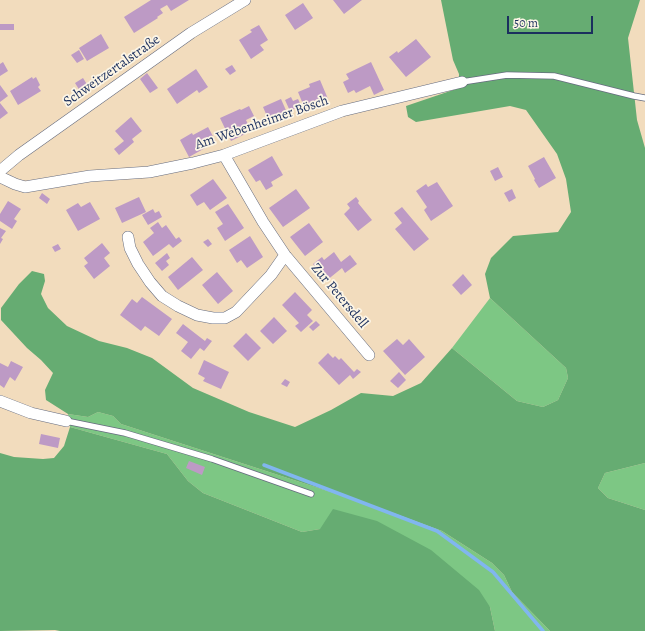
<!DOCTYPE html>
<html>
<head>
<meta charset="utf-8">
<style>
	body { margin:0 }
	#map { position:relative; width:645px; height:631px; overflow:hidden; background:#f2dcbd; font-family:Alegreya,serif }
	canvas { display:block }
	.scale { position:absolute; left:507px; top:16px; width:86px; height:18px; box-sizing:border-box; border:2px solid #1b2f5e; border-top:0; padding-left:5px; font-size:12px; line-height:14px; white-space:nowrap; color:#1b2f5e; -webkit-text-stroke:3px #fcf5e5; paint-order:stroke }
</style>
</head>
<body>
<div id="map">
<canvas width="645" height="631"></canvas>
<div class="scale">50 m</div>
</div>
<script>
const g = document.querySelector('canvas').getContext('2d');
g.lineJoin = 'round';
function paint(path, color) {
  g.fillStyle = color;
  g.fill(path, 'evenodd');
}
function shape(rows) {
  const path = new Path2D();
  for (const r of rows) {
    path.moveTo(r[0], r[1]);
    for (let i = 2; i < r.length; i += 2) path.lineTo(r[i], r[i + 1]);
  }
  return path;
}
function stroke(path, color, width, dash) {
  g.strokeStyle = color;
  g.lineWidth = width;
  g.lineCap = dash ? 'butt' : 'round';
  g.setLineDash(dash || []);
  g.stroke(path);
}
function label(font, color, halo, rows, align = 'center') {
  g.font = font + ' Alegreya,serif';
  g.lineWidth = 3.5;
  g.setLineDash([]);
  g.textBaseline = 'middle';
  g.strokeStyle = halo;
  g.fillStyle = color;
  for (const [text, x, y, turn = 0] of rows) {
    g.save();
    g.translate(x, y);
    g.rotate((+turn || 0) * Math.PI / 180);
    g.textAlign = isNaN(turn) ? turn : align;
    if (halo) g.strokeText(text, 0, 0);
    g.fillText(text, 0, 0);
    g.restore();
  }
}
paint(shape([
	[490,298,566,368,568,378,558,400,543,407,517,401,452,348],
	[98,412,113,416,121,424,377,507,442,531,492,563,504,575,512,592,550,631,495,631,490,607,320,529,302,532,203,493,188,481,167,454,70,427,68,414,88,417],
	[645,463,645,510,608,498,598,488,605,473]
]), '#7dc784');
paint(shape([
	[441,0,640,0,628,38,637,120,645,148,645,463,605,473,598,488,608,498,645,510,645,631,550,631,512,592,504,575,492,563,442,531,377,507,121,424,113,416,98,412,88,417,68,414,46,400,45,390,53,373,41,360,27,348,1,320,1,308,19,284,32,271,44,274,45,281,41,294,48,308,67,326,99,341,127,348,152,358,193,388,249,412,295,427,331,410,361,393,393,396,421,383,452,348,517,401,543,407,558,400,568,378,566,368,490,298,485,274,491,258,513,236,558,232,571,212,566,179,557,154,526,110,510,106,416,122,408,117,406,106,459,88,459,74,453,60],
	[70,427,167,454,188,481,203,493,302,532,320,529,333,509,377,521,431,550,479,590,490,607,495,631,60,631,55,630,0,631,0,453,14,457,43,459,54,458,64,446]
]), '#66ac72');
stroke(shape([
	[264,465,437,531,493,572,543,631]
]), '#81b6ef', 3.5);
paint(shape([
	[151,0,189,0,171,11,167,5,160,9,163,13,157,17,158,18,134,33,124,17],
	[333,0,362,0,344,14],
	[303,3,313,18,295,30,285,15],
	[0,24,14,24,14,30,0,30],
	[259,25,268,40,260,45,264,50,251,59,239,40,252,32,250,30],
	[101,34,109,48,87,61,79,48],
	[416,39,431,57,406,77,389,57,397,51,398,53],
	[79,50,84,59,77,63,71,55],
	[3,62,8,71,0,76,0,64],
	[371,62,384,90,374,95,370,86,356,93,354,90,348,93,343,82,349,79,346,74],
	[232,65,236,71,230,75,225,69],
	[196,69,208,87,199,93,197,90,177,104,167,89],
	[147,73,158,88,150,93,140,79],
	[32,77,33,79,36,77,40,85,38,87,41,91,18,105,10,91],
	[83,78,88,86,80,91,75,83],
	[320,80,328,99,305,109,298,92,310,87,309,84],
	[0,85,8,96,0,102],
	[291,97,293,101,298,99,303,109,297,111,296,108,290,111,285,100],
	[281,99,288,115,270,123,263,107],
	[0,103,8,113,0,119],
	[249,106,254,116,246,120,251,131,231,141,220,118,240,109,241,110],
	[131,117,142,131,132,139,134,142,119,155,114,149,124,141,115,131],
	[208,127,216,142,189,157,180,140,192,133,193,135],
	[272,156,283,175,271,182,273,186,266,190,260,180,256,182,248,170],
	[544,157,556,178,539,188,534,180,535,179,528,166],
	[498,167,503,177,495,181,490,171],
	[213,179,227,198,210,210,204,202,197,206,190,195],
	[437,182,453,206,431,221,424,210,427,207,416,191,426,184,428,187],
	[296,189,310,208,283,227,269,208],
	[512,189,516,198,509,202,504,193],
	[42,193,50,199,47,204,39,198],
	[139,197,146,212,122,223,115,208],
	[356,197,359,201,358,203,372,220,358,231,344,214,350,208,347,204],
	[8,201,21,209,14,219,17,221,12,229,0,221,0,214],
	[90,202,100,219,78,231,66,210,78,203,81,207],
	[228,204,244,228,225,241,217,228,223,224,215,212],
	[402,207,429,239,414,251,395,229,402,223,394,213],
	[153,209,155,213,159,211,162,217,148,225,142,215],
	[158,222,162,228,166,225,176,239,179,237,182,241,173,248,169,244,153,256,143,242,154,233,150,228],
	[309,223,323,242,305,256,290,237],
	[0,228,6,231,1,238,3,239,0,244],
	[250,236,263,257,247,268,241,260,237,263,229,250],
	[208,239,212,244,208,247,203,242],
	[102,243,110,253,104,258,110,266,94,279,84,266,88,263,84,258],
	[58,244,61,249,55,252,52,247],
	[334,252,341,262,350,255,357,264,345,273,342,268,326,281,313,264,322,257,324,260],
	[167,253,170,258,166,261,169,265,162,271,155,263],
	[192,257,203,270,178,290,168,277],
	[217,272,233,291,218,304,202,285],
	[463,274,472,285,461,295,452,285],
	[295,292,312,310,307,315,313,321,301,332,295,326,299,323,282,305],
	[142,297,172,319,159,336,145,326,141,331,120,315,132,299,137,303],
	[274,317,287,331,273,344,260,331],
	[316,321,320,325,313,331,309,327],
	[183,324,205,341,207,338,212,341,204,351,200,348,191,359,181,351,188,342,176,333],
	[246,333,261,348,248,361,233,346],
	[397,339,403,345,409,339,425,357,405,375,383,351],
	[328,353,333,358,335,356,339,360,341,358,354,372,357,369,361,372,353,379,350,375,339,385,318,363],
	[204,360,229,372,221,389,203,381,205,378,198,374],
	[11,361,23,367,15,381,10,377,4,388,0,385,0,363,8,367],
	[399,372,406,380,398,388,390,381],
	[285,379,290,382,287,387,281,384],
	[41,434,60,438,58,448,39,444],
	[189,461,205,467,202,475,186,468]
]), '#bd9ac5');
const lane = shape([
	[462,82,507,75,554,76,634,96,645,98],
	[66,421,125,433,212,459,311,494]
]);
const street = shape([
	[224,155,263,222,285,255,369,355],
	[0,171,19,155,191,33,245,0],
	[0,177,15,184,25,187,90,176,149,172,193,163,224,155,342,111,462,82],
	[128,237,130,248,138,264,150,282,162,296,178,306,197,315,213,318,225,318,236,312,271,275,285,255],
	[0,401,31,413,66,421]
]);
stroke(lane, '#666c7f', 7);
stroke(street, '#666c7f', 12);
stroke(lane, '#fff', 5.5);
stroke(street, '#fff', 11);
label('14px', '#1b2f5e', '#fcf5e5', [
	["Schweitzertalstraße",112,71,-35],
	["Am Webenheimer Bösch",262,123,-19],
	["Zur Petersdell",339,296,50]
]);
</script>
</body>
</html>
